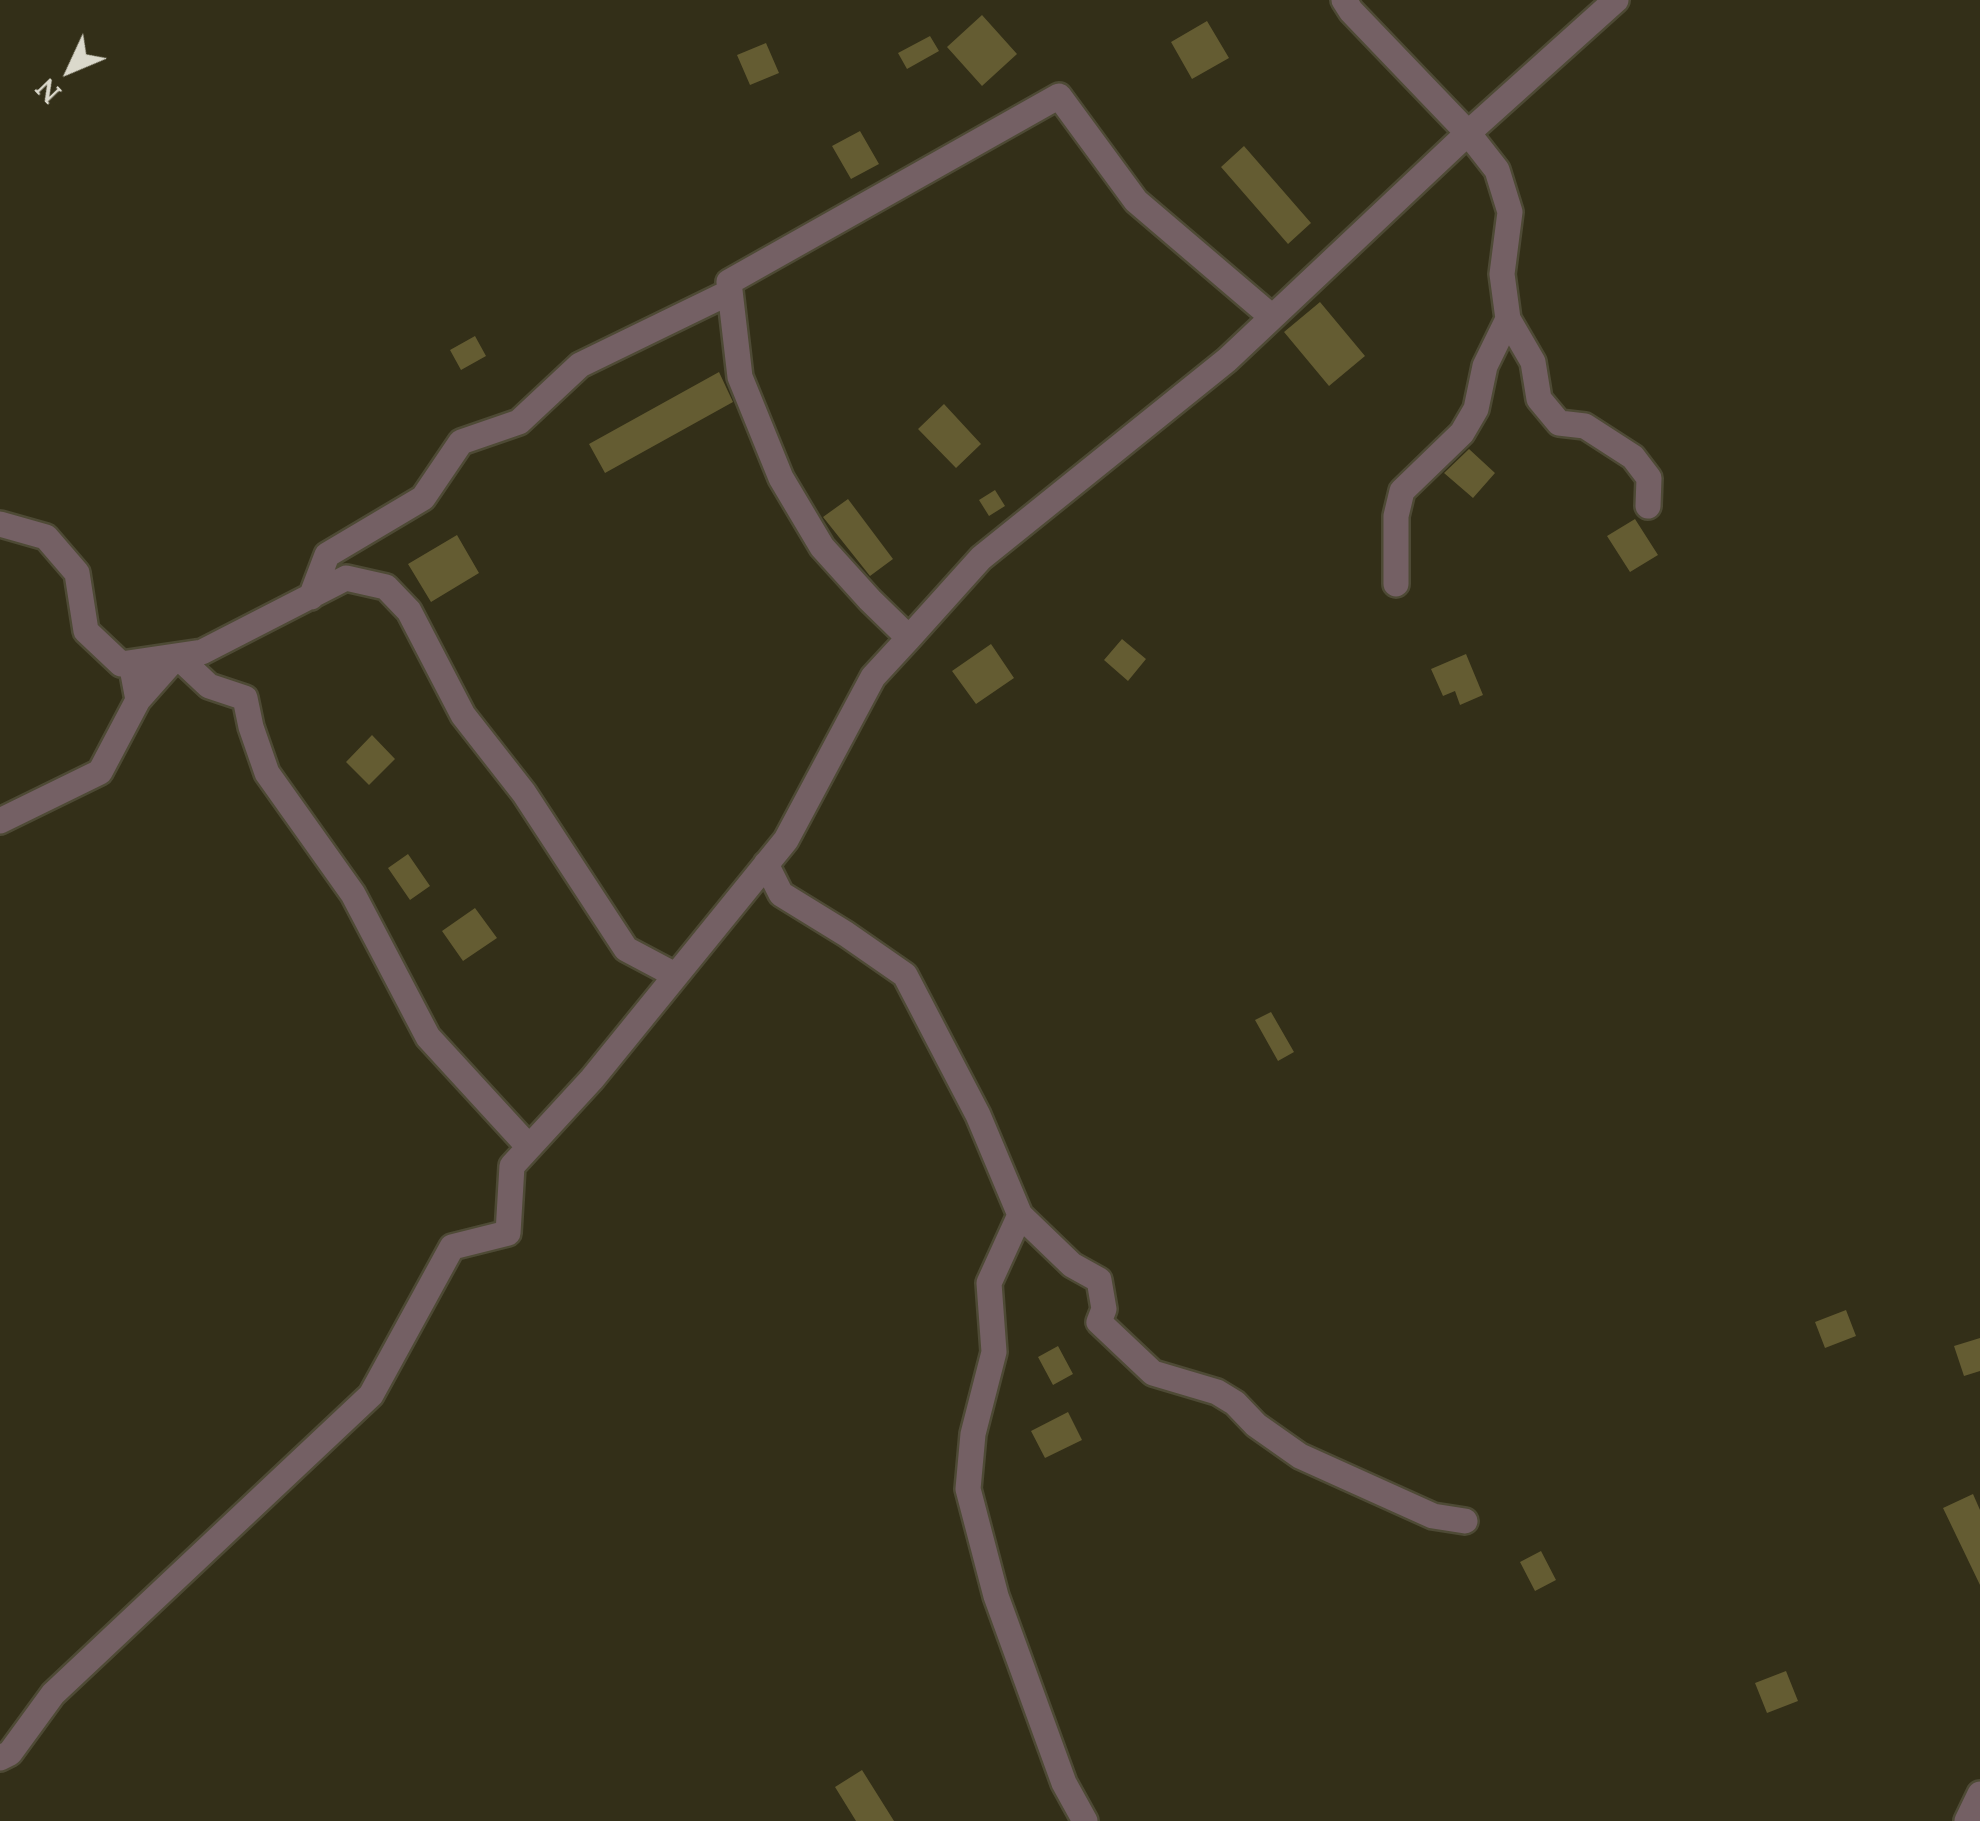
<!DOCTYPE html>
<html>
<head>
<meta charset="utf-8">
<style>
	body { margin:0 }
	#map { position:relative; width:1980px; height:1821px; overflow:hidden; background:#332f18; font-family:Lora,serif }
	canvas { display:block }
	.north { position:absolute; left:20px; top:20px; width:100px; height:100px; -webkit-text-stroke:8px #332f18; paint-order:stroke; rotate:226deg; font-size:28px; font-weight:700; line-height:40px; text-align:center; color:#dbd9cc }
	.north::after { content:''; display:block; margin:auto; width:35px; height:45px; background:#dbd9cc; clip-path:polygon(50% 0,100% 100%,50% 72%,0 100%) }
</style>
</head>
<body>
<div id="map">
<canvas width="1980" height="1821"></canvas>
<div class="north">N</div>
</div>
<script>
const g = document.querySelector('canvas').getContext('2d');
g.lineJoin = 'round';
function paint(path, color) {
  g.fillStyle = color;
  g.fill(path, 'evenodd');
}
function shape(rows) {
  const path = new Path2D();
  for (const r of rows) {
    path.moveTo(r[0], r[1]);
    for (let i = 2; i < r.length; i += 2) path.lineTo(r[i], r[i + 1]);
  }
  return path;
}
function stroke(path, color, width, dash) {
  g.strokeStyle = color;
  g.lineWidth = width;
  g.lineCap = dash ? 'butt' : 'round';
  g.setLineDash(dash || []);
  g.stroke(path);
}
paint(shape([
	[982,15,1017,54,982,86,947,47],
	[1207,21,1229,58,1192,79,1171,42],
	[930,36,939,51,907,69,898,53],
	[766,43,779,73,750,85,737,55],
	[860,131,879,164,851,179,832,146],
	[1244,146,1311,223,1288,244,1221,167],
	[1320,302,1365,356,1329,386,1284,332],
	[475,336,486,356,461,370,450,350],
	[719,372,733,402,605,473,589,444],
	[944,404,981,444,956,468,918,429],
	[1469,449,1495,473,1473,498,1444,473],
	[995,490,1005,506,989,516,979,500],
	[848,499,893,559,870,576,823,517],
	[1635,519,1658,555,1630,572,1607,536],
	[457,535,479,573,431,602,408,564],
	[1122,639,1146,659,1128,681,1104,660],
	[991,644,1014,678,976,704,952,671],
	[1466,654,1483,695,1460,705,1455,691,1443,696,1431,669],
	[372,735,395,759,369,785,346,762],
	[408,854,430,886,410,900,388,868],
	[475,908,497,938,463,961,442,931],
	[1271,1012,1294,1052,1278,1061,1255,1020],
	[1846,1310,1856,1336,1825,1348,1815,1322],
	[1980,1338,1980,1371,1964,1376,1954,1346],
	[1058,1346,1073,1374,1053,1385,1038,1357],
	[1068,1412,1082,1440,1045,1458,1031,1431],
	[1973,1494,1980,1510,1980,1585,1943,1508],
	[1541,1551,1556,1580,1535,1591,1520,1562],
	[1786,1671,1798,1701,1767,1713,1755,1683],
	[862,1770,894,1821,856,1821,835,1787]
]), '#645c32');
const street = shape([
	[1344,0,1351,11,1468,133,1497,170,1510,212,1502,274,1508,319,1533,362,1539,399,1559,423,1585,426,1633,457,1649,478,1648,506],
	[0,524,46,537,77,573,86,631,121,664,202,652,346,578,386,587,409,611,463,715,524,793,626,949,675,975],
	[1396,584,1396,516,1402,491,1462,433,1476,409,1485,366,1508,319],
	[311,597,327,555,423,498,461,442,519,422,580,365,730,292],
	[909,638,870,600,822,547,781,478,740,377,729,282,1059,96,1136,201,1272,317],
	[131,663,138,700,177,656,209,686,245,698,251,727,267,773,353,894,428,1037,529,1147],
	[0,821,100,772,138,700],
	[766,864,781,894,846,934,905,975,978,1115,1020,1215,989,1283,994,1352,973,1434,968,1489,996,1596,1064,1783,1085,1821],
	[1020,1215,1072,1265,1099,1280,1104,1309,1099,1322,1153,1373,1217,1392,1235,1403,1256,1425,1300,1456,1433,1516,1465,1521],
	[0,1758,10,1753,53,1694,371,1395,452,1247,508,1233,512,1166,592,1079,786,840,873,677,909,638,981,558,1227,360,1468,133,1616,0],
	[1967,1821,1980,1794]
]);
stroke(street, '#4e4a35', 30);
stroke(street, '#746064', 25);
</script>
</body>
</html>
